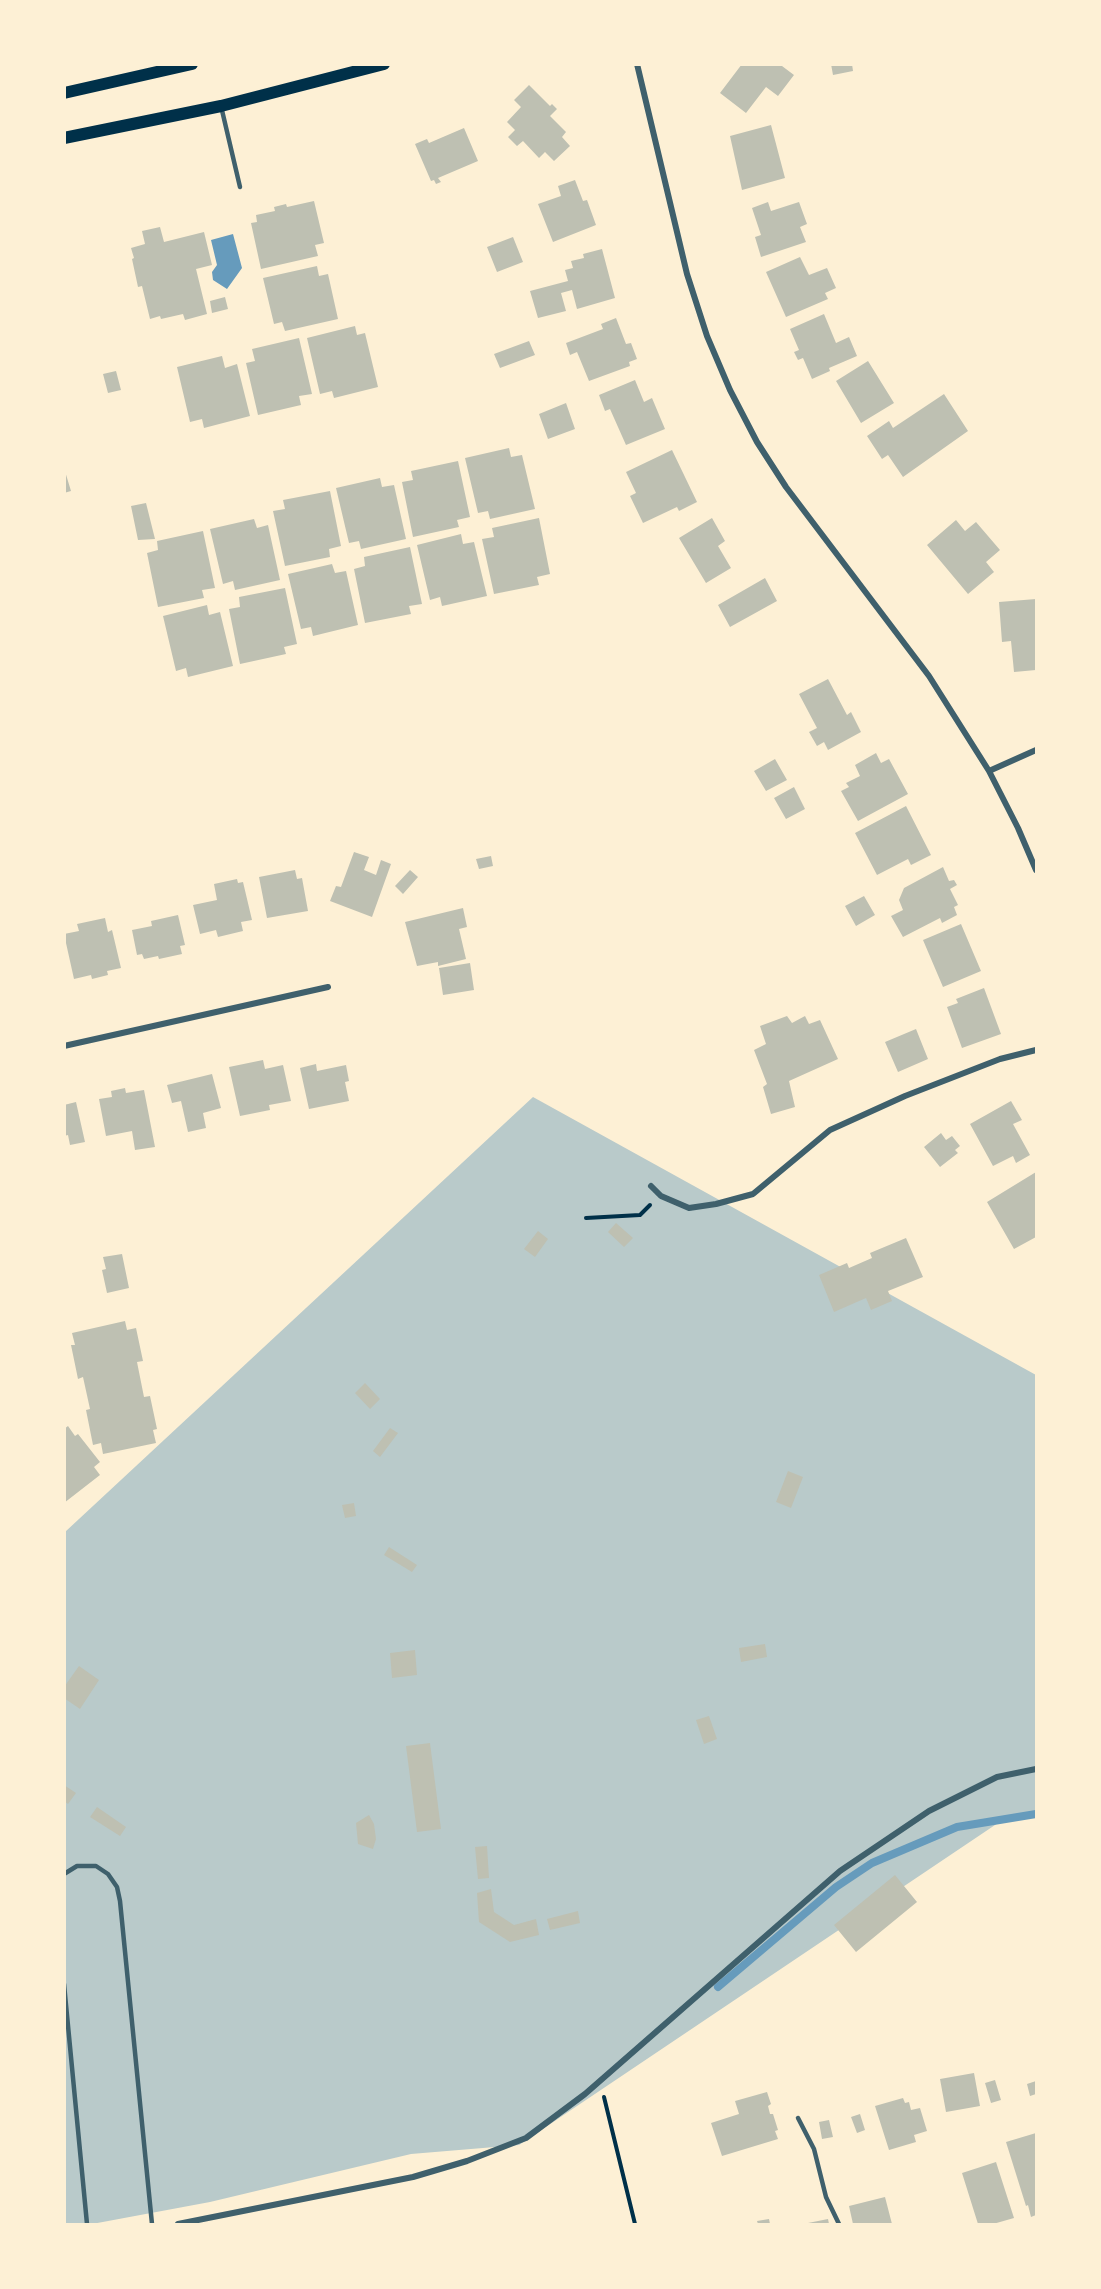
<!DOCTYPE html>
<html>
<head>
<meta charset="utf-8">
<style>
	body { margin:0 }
	#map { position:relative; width:1101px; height:2289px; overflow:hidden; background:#fdf0d5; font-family:Inter,sans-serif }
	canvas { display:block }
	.frame { position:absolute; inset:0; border:66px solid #fdf0d5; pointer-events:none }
</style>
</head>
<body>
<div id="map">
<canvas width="1101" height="2289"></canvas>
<div class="frame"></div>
</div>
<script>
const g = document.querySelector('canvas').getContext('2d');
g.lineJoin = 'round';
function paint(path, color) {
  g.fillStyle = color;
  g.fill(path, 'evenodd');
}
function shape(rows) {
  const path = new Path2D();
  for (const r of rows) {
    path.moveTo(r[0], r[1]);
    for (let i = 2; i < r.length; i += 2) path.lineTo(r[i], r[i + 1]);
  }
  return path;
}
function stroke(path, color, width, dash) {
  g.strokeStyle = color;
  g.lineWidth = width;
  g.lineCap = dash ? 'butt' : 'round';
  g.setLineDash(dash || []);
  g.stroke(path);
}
paint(shape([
	[533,1097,1036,1375,1036,1815,998,1823,519,2145,411,2154,210,2202,92,2224,65,2224,65,1532]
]), '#b9caca');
paint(shape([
	[233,234,242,268,227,289,213,280,212,272,217,265,211,240]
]), '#669bbc');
stroke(shape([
	[718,1987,836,1887,872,1863,957,1827,1036,1814]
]), '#669bbc', 8);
paint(shape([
	[742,64,783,64,782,66,794,75,778,96,766,87,746,113,720,93],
	[831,64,852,64,853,71,833,75],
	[529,85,550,106,552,104,557,109,550,116,566,132,562,137,570,146,554,161,545,152,539,158,523,141,517,146,508,137,515,130,507,122,521,107,514,100],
	[771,125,785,178,742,190,730,136],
	[464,128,478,161,438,178,441,182,436,184,434,180,431,181,415,144,427,139,429,143],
	[575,180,583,201,587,200,596,225,553,242,538,204,561,196,558,186],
	[314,201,324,243,315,245,318,256,261,269,251,223,257,222,256,215,275,211,274,207,286,204,287,207],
	[768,202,771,211,799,202,807,224,800,227,806,242,761,257,755,237,761,235,752,208],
	[160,227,164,242,204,232,212,265,196,269,207,314,185,320,183,314,161,319,160,316,150,319,142,286,138,287,132,259,134,258,131,248,145,244,142,231],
	[513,237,523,262,497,272,487,247],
	[602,249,615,298,577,309,572,290,561,293,566,311,538,318,530,291,568,281,565,270,573,268,571,261,584,258,583,254],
	[800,257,809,275,827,268,836,288,825,293,828,299,786,317,766,272],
	[317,266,319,276,328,274,338,319,285,331,282,322,274,324,263,278],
	[225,297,228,309,212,313,210,301],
	[824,314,836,343,849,337,857,356,829,368,830,371,812,379,803,358,798,360,794,352,799,350,790,329],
	[616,318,626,344,631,343,637,359,629,362,630,366,589,381,577,352,570,355,566,343,603,329,601,324],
	[355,326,357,335,365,333,378,387,334,398,332,391,320,394,307,338],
	[299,338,312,394,299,396,301,405,258,415,246,363,255,361,252,349],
	[529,341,535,355,500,368,494,354],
	[222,356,225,368,237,364,250,416,204,428,202,419,190,422,177,367],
	[868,361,894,403,861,423,836,381],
	[116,371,121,390,108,393,103,374],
	[635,380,644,402,652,398,665,429,626,445,610,409,605,411,599,395],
	[944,394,968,431,903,477,888,455,882,459,867,436,889,421,893,428],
	[566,403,575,429,548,439,539,414],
	[509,448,511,457,522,455,535,509,490,519,488,511,478,513,465,458],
	[672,450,697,502,679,511,677,507,643,523,630,496,636,493,626,472],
	[458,461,470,517,457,520,459,527,413,537,402,482,413,480,411,471],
	[64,468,71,491,64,493],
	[380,478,382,487,394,485,406,539,361,549,359,541,349,543,336,488],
	[330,491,341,546,329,549,330,557,285,566,273,511,285,509,283,500],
	[146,503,155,539,138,540,131,506],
	[539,518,550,574,537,577,539,585,494,594,482,539,494,537,492,528],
	[712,518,725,541,718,546,731,568,706,583,679,538],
	[254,519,257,528,268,525,280,580,235,590,233,581,223,584,210,529],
	[956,520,965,531,976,522,1000,550,986,562,994,572,968,594,927,545],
	[203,531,215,588,202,590,204,598,158,607,147,553,158,550,157,541],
	[461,534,463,544,474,542,487,596,442,606,440,597,430,600,417,545],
	[410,547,422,604,409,606,411,614,365,623,354,569,365,566,364,557],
	[332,564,335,573,346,571,358,625,313,636,311,627,301,629,288,574],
	[765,578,777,601,730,627,718,605],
	[285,588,297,644,284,647,286,654,240,664,229,609,240,607,239,597],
	[1036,599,1036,670,1014,672,1011,641,1002,642,999,602],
	[207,605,209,615,220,612,233,666,188,677,186,668,176,671,163,616],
	[828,679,847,715,851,712,861,732,828,750,824,742,817,746,809,732,817,728,799,694],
	[876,753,881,763,889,759,908,794,858,821,841,791,849,787,846,783,860,776,855,765],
	[775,759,787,780,766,791,754,771],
	[794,787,805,809,786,819,774,798],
	[906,806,931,855,911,865,908,859,877,875,855,833],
	[354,852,369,857,364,870,376,875,381,860,391,864,372,917,330,901,336,886,341,887],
	[491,856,493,866,479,869,476,859],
	[943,867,949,881,954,880,957,885,950,889,958,905,954,907,957,915,942,923,940,918,903,937,891,916,903,910,899,900,904,888],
	[295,870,297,879,302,878,308,911,267,918,259,877],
	[410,870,418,877,403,894,395,886],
	[237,879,238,883,243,882,252,920,241,922,243,931,218,937,216,930,200,934,193,905,217,900,214,884],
	[864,896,875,915,856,926,845,906],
	[463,908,467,927,459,929,466,959,438,966,438,962,417,966,405,922],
	[178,915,185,945,180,946,182,954,159,959,158,956,144,959,142,954,137,955,132,930,152,926,151,921],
	[105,918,108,932,112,930,121,968,107,971,108,975,92,979,91,975,74,979,64,934,79,931,77,924],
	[961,924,981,971,943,987,923,940],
	[470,963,474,990,443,995,439,968],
	[984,988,1001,1034,962,1048,947,1007,958,1003,956,999],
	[787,1016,792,1023,805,1016,809,1024,820,1020,838,1059,789,1081,795,1107,771,1114,763,1087,767,1084,754,1050,766,1044,760,1026],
	[916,1029,928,1059,898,1072,885,1042],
	[263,1060,265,1069,283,1065,291,1101,269,1105,270,1110,240,1116,229,1067],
	[316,1064,317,1071,346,1065,349,1081,345,1082,349,1101,309,1109,300,1068],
	[212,1074,221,1108,203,1113,206,1128,188,1132,181,1101,172,1103,167,1085],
	[125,1088,126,1093,144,1090,155,1147,135,1150,132,1131,106,1136,99,1099,112,1097,111,1091],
	[1011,1101,1022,1120,1013,1124,1030,1155,1016,1163,1013,1156,993,1166,970,1124],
	[76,1102,85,1142,70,1145,68,1135,64,1136,64,1105],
	[941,1133,946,1140,952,1136,960,1146,955,1150,958,1153,940,1167,924,1147],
	[1036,1172,1036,1237,1014,1249,987,1202],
	[616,1223,633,1238,624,1247,608,1232],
	[538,1231,548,1239,535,1257,524,1249],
	[906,1238,923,1277,888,1291,892,1301,871,1310,866,1298,834,1312,819,1275,847,1263,849,1268,872,1258,870,1253],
	[122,1254,129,1288,107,1293,102,1270,106,1269,103,1257],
	[125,1321,127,1330,136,1328,143,1361,137,1362,144,1397,150,1396,157,1429,153,1430,156,1443,103,1454,101,1443,93,1445,86,1410,90,1409,83,1377,78,1379,71,1345,75,1345,72,1333],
	[365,1383,380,1399,370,1409,355,1393],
	[68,1426,75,1436,78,1434,100,1462,94,1467,100,1475,64,1503,64,1429],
	[390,1428,398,1433,380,1457,373,1451],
	[788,1471,803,1477,791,1508,776,1502],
	[354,1503,356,1516,345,1518,342,1505],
	[389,1547,417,1565,412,1572,384,1555],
	[765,1644,767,1657,741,1662,739,1648],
	[415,1650,417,1675,392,1678,390,1653],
	[79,1666,99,1680,80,1709,64,1698,64,1687],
	[709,1716,717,1739,704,1744,696,1720],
	[430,1743,441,1829,417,1832,406,1746],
	[64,1785,76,1793,68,1804,64,1801],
	[97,1807,126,1827,120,1836,90,1817],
	[369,1815,374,1824,376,1839,373,1849,358,1844,356,1823],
	[487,1846,489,1878,478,1879,475,1847],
	[895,1875,917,1902,856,1952,834,1925],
	[491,1889,494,1912,514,1925,536,1919,539,1935,510,1942,479,1922,477,1893],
	[578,1911,580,1923,550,1930,547,1919],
	[974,2073,980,2106,946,2112,940,2079],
	[995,2080,1001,2100,991,2103,985,2083],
	[1036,2081,1036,2094,1030,2096,1027,2084],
	[767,2092,771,2104,768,2106,770,2114,773,2114,778,2130,775,2131,778,2139,722,2156,711,2123,739,2114,735,2101],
	[903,2098,905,2103,909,2102,911,2110,920,2108,927,2131,914,2135,916,2142,889,2150,875,2106],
	[860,2114,865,2130,857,2133,851,2117],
	[829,2120,833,2137,822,2139,819,2122],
	[1036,2133,1036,2215,1031,2217,1028,2205,1026,2206,1006,2142],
	[996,2162,1014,2218,993,2224,978,2224,962,2173],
	[885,2197,892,2224,853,2224,849,2206],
	[769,2219,770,2224,758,2224,757,2221],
	[828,2219,829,2224,808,2224,808,2223]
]), '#bec0b2');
stroke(shape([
	[586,1218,640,1215,650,1205],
	[604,2097,635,2224]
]), '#003049', 4);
stroke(shape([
	[221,106,240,187],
	[64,1874,77,1866,96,1866,108,1874,117,1887,120,1901,152,2224],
	[64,1984,87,2224],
	[798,2118,814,2149,826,2197,839,2224]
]), '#3f606c', 4.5);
stroke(shape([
	[637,64,687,274,707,336,730,390,757,442,786,487,929,676,989,771,1018,828,1036,870],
	[989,771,1036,750],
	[64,1046,328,987],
	[651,1186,661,1196,689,1208,716,1204,753,1194,830,1130,905,1096,1000,1059,1036,1050],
	[178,2224,413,2177,467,2161,526,2138,585,2094,840,1871,929,1811,997,1777,1036,1769]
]), '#3f606c', 6);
stroke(shape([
	[64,93,192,64],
	[64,138,221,106,384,64]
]), '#003049', 12);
</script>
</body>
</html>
